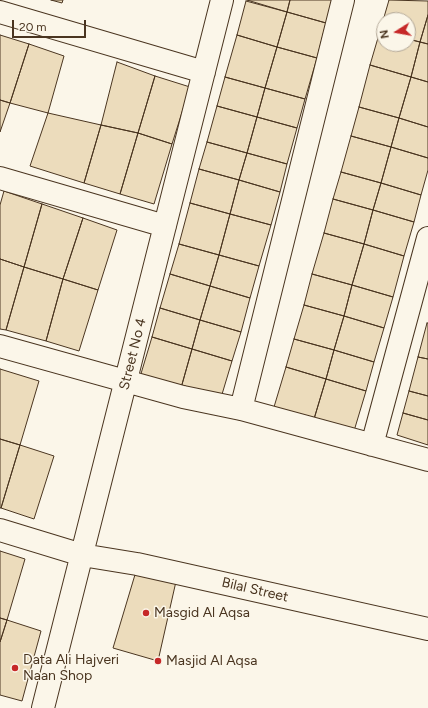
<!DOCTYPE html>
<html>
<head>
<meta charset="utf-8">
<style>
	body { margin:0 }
	#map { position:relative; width:428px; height:708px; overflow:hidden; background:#fbf6e9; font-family:Figtree,sans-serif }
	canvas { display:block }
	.north { position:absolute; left:376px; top:12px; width:40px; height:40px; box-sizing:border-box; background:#fbf6e9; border:1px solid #b4a999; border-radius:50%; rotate:259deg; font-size:11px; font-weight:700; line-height:16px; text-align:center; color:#4a3520 }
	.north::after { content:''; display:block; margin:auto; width:14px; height:18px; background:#c62828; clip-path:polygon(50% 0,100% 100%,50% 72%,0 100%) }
	.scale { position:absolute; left:12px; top:20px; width:74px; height:18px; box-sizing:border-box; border:2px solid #4a3520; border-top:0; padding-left:5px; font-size:12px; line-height:14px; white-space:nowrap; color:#4a3520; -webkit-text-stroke:3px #fbf6e9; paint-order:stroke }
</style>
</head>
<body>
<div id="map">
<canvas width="428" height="708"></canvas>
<div class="north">N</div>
<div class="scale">20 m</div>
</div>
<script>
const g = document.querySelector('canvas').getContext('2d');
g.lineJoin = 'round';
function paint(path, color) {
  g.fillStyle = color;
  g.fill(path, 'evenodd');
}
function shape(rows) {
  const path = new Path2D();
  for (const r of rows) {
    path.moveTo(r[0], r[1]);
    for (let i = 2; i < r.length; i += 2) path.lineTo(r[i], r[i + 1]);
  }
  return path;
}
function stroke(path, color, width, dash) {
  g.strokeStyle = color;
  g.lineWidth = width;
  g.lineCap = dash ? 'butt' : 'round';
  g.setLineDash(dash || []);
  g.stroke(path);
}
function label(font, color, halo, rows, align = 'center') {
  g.font = font + ' Figtree,sans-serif';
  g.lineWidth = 3;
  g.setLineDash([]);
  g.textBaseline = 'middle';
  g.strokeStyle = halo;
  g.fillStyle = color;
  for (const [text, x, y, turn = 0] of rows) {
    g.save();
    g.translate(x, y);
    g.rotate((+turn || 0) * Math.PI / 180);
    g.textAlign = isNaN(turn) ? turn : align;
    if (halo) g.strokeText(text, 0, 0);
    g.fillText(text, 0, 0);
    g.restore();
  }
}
const building = shape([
	[51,0,63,0,62,3,51,0],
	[247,0,290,0,287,12,247,0],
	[290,0,333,0,326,23,287,12,290,0],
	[389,0,428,1,428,15,420,42,408,39,408,20,384,20,384,32,380,31,389,0],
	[246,1,287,12,277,47,237,35,246,1],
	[287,12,326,23,317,58,277,47,287,12],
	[428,15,428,44,420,42,428,15],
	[380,31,384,32,384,44,408,44,408,39,420,42,411,77,370,65,380,31],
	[0,35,29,44,10,103,0,100,0,35],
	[237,35,277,47,265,88,225,77,237,35],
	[420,42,428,44,428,82,411,77,420,42],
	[29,44,64,56,48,113,10,103,29,44],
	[277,47,317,58,305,99,265,88,277,47],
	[117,62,155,76,138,133,101,125,117,62],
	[370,65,411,77,399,118,359,107,370,65],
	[155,76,190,87,172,144,138,133,155,76],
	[225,77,265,88,257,117,217,106,225,77],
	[411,77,428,82,428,127,399,118,411,77],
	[265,88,305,99,297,128,257,117,265,88],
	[0,100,10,103,0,132,0,100],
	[217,106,257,117,247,153,207,142,217,106],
	[359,107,399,118,391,147,351,136,359,107],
	[48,113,101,125,84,183,30,166,48,113],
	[257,117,297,128,287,164,247,153,257,117],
	[399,118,428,127,428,158,391,147,399,118],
	[101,125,138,133,120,194,84,183,101,125],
	[138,133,172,144,154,204,120,194,138,133],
	[351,136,391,147,381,183,341,172,351,136],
	[207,142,247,153,239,180,199,169,207,142],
	[391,147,428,158,428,170,421,195,381,183,391,147],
	[247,153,287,164,280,192,239,180,247,153],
	[199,169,239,180,230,214,190,203,199,169],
	[341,172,381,183,373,210,333,199,341,172],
	[239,180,280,192,271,225,230,214,239,180],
	[381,183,421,195,414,222,373,210,381,183],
	[4,191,42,204,24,267,0,259,0,205,4,191],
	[333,199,373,210,364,244,324,233,333,199],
	[190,203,230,214,219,255,179,244,190,203],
	[42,204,83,218,63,279,24,267,42,204],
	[373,210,414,222,404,256,364,244,373,210],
	[230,214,271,225,259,266,219,255,230,214],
	[83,218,117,230,98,290,63,279,83,218],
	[324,233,364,244,352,285,312,274,324,233],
	[179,244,219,255,210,286,170,274,179,244],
	[364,244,404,256,393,297,352,285,364,244],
	[219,255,259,266,250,298,210,286,219,255],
	[0,259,24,267,6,330,0,329,0,259],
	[24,267,63,279,46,341,6,330,24,267],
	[170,274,210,286,200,320,160,308,170,274],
	[312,274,352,285,344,316,304,305,312,274],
	[63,279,98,290,79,351,46,341,63,279],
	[352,285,393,297,384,328,344,316,352,285],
	[210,286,250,298,241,332,200,320,210,286],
	[304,305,344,316,334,350,294,339,304,305],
	[160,308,200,320,192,349,152,337,160,308],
	[344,316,384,328,374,362,334,350,344,316],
	[200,320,241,332,232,361,192,349,200,320],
	[427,323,428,323,428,359,418,357,427,323],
	[152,337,192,349,181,388,140,377,152,337],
	[294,339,334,350,326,379,286,367,294,339],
	[192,349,232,361,220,401,181,388,192,349],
	[334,350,374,362,366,391,326,379,334,350],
	[418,357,428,359,428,396,409,391,418,357],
	[286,367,326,379,314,419,274,407,286,367],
	[0,369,39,381,20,445,0,439,0,369],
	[326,379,366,391,354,431,314,419,326,379],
	[409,391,428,396,428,420,403,413,409,391],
	[403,413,428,420,428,445,397,435,403,413],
	[0,439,20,445,1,508,0,508,0,439],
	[20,445,54,456,34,519,1,508,20,445],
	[0,551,25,559,7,620,0,618,0,551],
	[137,568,177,577,158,661,113,648,137,568],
	[0,618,7,620,0,642,0,618],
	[7,620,41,631,22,701,0,695,0,642,7,620]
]);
paint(building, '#ecdcbc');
stroke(building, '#4a3520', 1);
const minor = shape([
	[0,12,204,72],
	[0,178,165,226],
	[0,346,183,397,241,409,428,460],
	[241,409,343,0],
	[372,445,428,238],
	[0,530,82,555,137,564,428,629],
	[43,708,222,0]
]);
stroke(minor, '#4a3520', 24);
stroke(minor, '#fbf6e9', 22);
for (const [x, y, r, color] of [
	[146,613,4,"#c62828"],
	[158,661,4,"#c62828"],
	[15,668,4,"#c62828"]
]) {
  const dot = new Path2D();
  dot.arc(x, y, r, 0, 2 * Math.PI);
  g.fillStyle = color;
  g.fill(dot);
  stroke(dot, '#fbf6e9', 1.5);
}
label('14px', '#4a3520', '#fbf6e9', [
	["Street No 4",133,354,-76],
	["Bilal Street",255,590,13]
]);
label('14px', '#4a3520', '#fbf6e9', [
	["Masgid Al Aqsa",154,613],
	["Data Ali Hajveri",23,660],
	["Naan Shop",23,676],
	["Masjid Al Aqsa",166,661]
], 'left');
</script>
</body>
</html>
